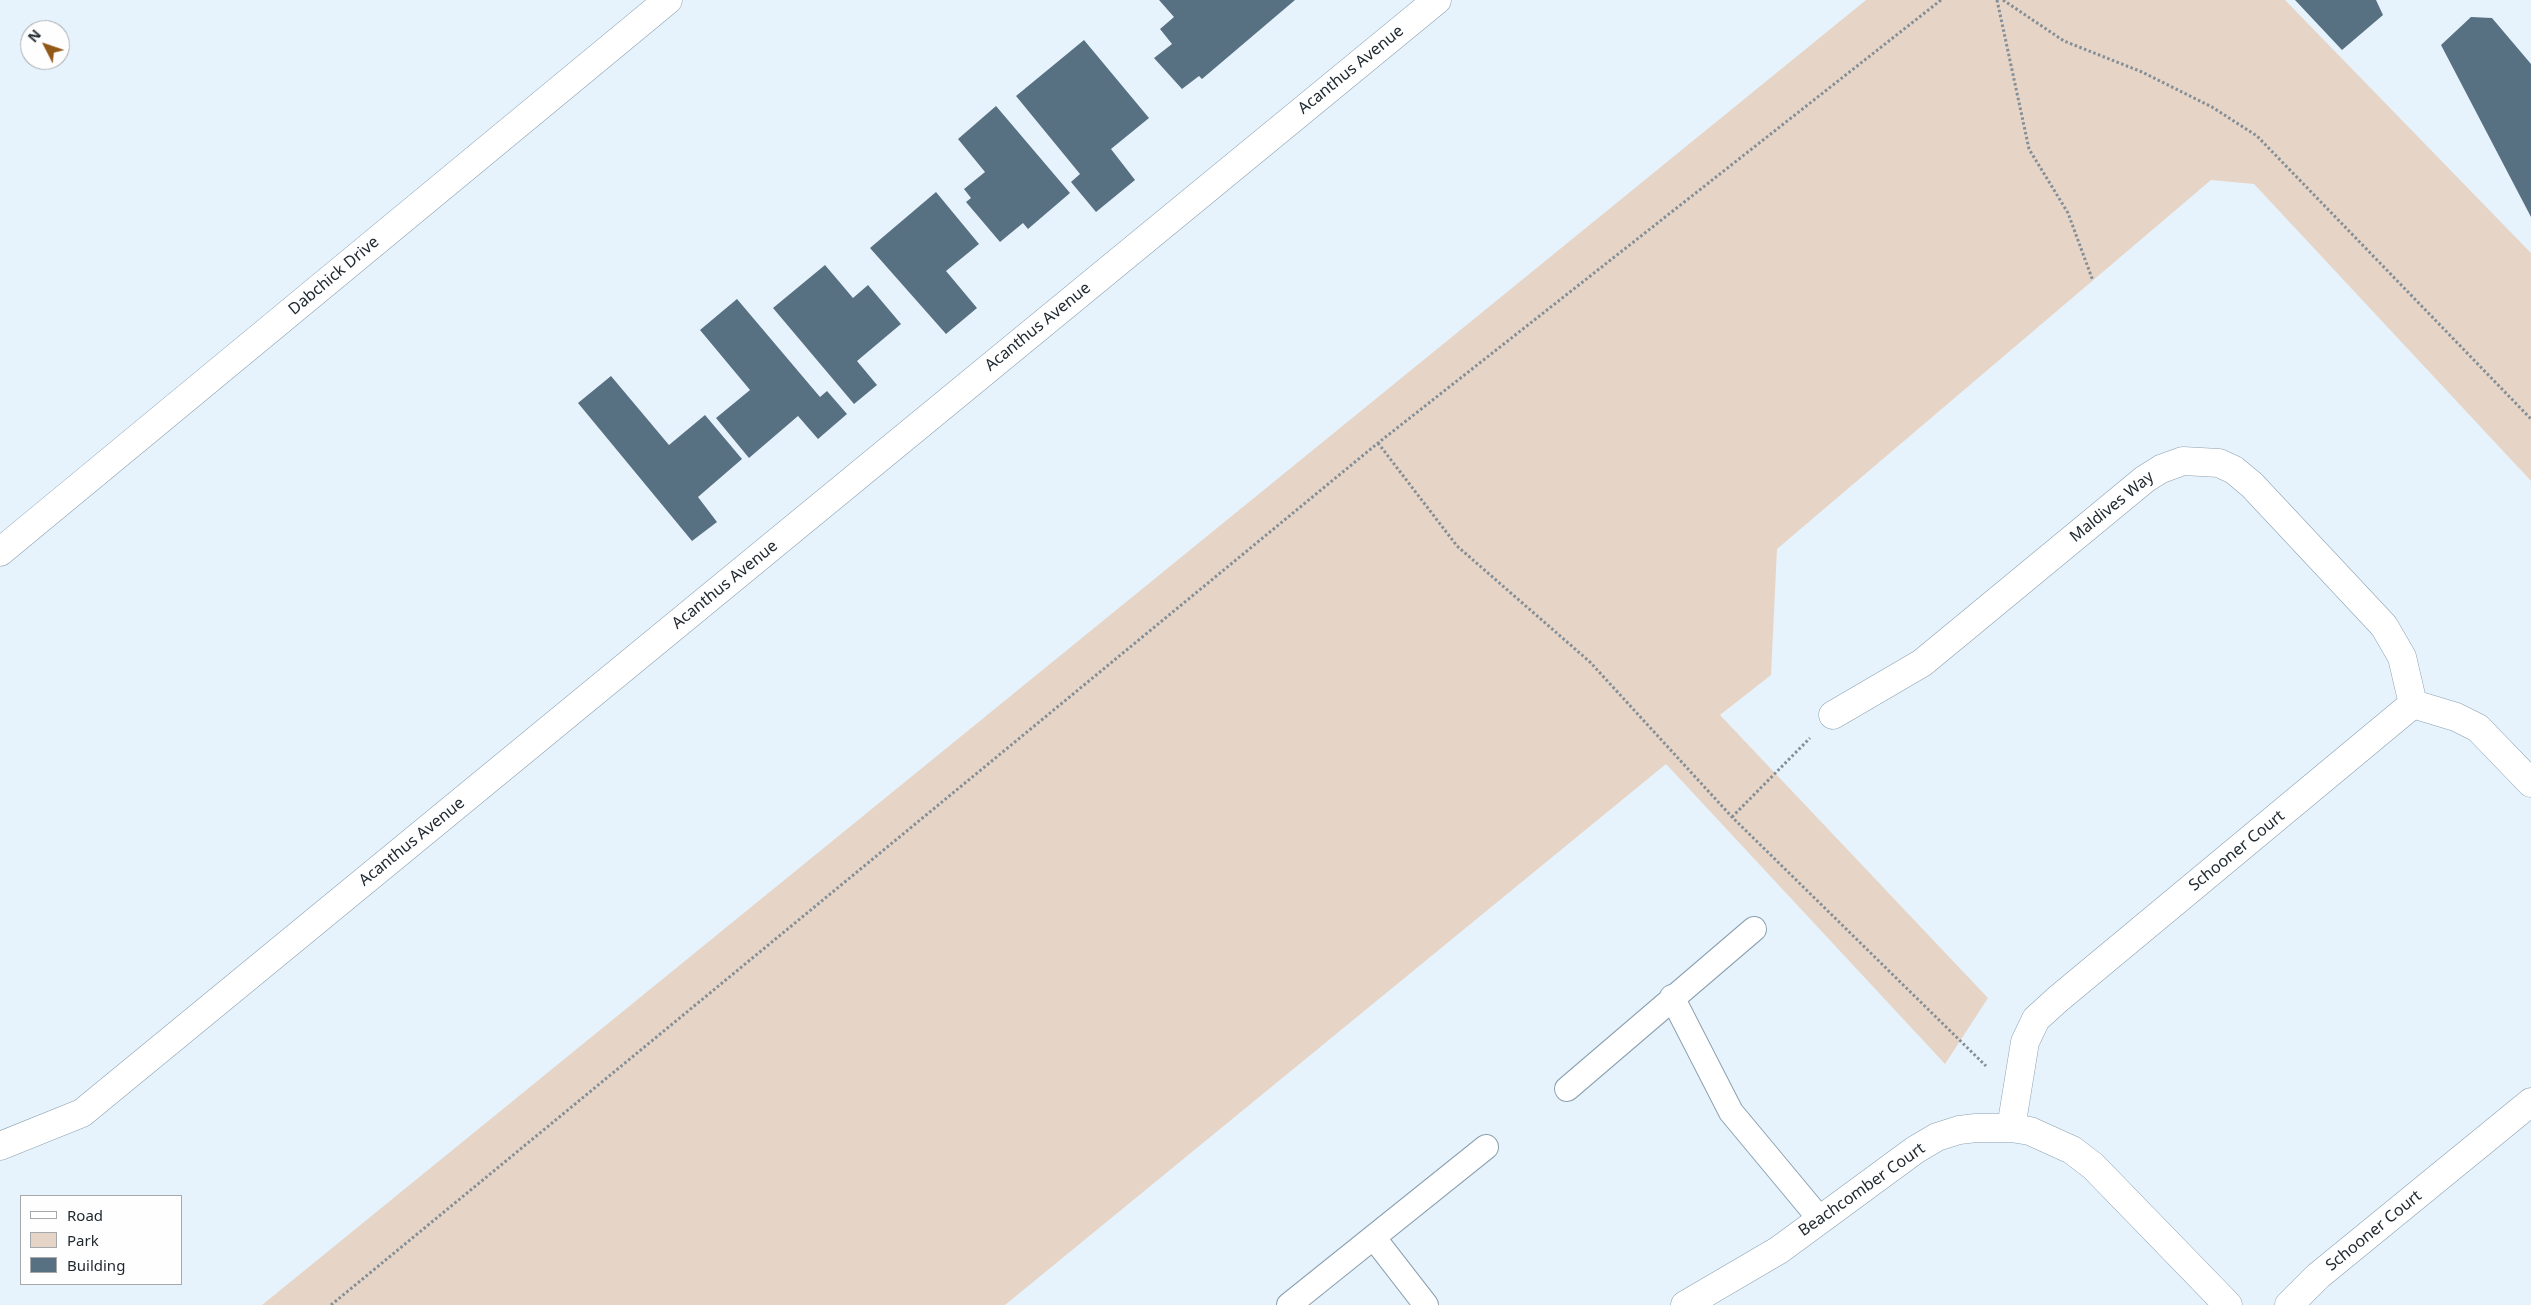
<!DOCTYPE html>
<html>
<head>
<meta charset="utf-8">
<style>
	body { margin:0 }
	#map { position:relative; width:2531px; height:1305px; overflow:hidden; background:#e6f3fd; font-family:"Noto Sans",sans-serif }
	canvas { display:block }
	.legend { position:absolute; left:20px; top:1195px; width:162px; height:90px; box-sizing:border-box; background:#fefefe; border:1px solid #a6a9ac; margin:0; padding:6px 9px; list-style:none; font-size:15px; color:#212a30 }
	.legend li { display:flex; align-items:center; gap:10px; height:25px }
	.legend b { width:25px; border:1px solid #a6a9ac }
	.north { position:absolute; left:20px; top:20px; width:50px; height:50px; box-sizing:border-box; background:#fefefe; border:1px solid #a6a9ac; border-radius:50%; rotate:311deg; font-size:14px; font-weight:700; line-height:20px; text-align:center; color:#212a30 }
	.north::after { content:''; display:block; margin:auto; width:18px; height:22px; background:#925816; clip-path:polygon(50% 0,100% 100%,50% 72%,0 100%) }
</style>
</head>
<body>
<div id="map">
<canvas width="2531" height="1305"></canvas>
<ul class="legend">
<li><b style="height:6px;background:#fff"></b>Road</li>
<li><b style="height:14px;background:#e6d5c7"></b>Park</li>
<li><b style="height:14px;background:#587182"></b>Building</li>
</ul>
<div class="north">N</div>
</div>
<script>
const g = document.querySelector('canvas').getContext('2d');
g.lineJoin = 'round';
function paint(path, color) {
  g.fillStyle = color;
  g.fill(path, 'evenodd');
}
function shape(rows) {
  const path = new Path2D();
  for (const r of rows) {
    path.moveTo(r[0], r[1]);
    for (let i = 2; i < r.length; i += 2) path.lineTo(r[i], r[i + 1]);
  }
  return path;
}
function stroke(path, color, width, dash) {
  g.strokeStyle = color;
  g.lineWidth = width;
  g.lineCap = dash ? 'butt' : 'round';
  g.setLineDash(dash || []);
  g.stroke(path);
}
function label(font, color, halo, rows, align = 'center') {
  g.font = font + ' "Noto Sans",sans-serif';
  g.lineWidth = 5;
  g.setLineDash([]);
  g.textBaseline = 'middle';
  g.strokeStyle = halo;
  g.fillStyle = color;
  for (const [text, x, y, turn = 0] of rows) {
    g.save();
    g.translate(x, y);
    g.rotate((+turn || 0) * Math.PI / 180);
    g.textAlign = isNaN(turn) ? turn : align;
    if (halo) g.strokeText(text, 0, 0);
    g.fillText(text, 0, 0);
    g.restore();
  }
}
paint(shape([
	[1866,0,2285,0,2531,253,2531,481,2254,184,2211,180,1777,549,1771,675,1720,715,1988,998,1945,1064,1666,764,1005,1305,262,1305]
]), '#e6d5c7');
paint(shape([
	[1159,0,1295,0,1202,79,1199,76,1182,89,1154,58,1172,44,1160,29,1174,17],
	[2295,0,2376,0,2383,15,2342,50],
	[2471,17,2492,18,2531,64,2531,217,2441,45],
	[1084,40,1149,118,1111,149,1135,180,1096,212,1071,182,1080,174,1016,96],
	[996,106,1070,193,1028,229,1023,223,1000,242,966,202,971,198,964,189,985,172,958,139],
	[936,192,979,244,946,271,977,308,946,334,870,248],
	[825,265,853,298,868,285,901,324,857,361,877,385,854,404,773,308],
	[737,299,820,397,827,391,847,414,818,439,798,416,749,458,716,418,750,390,700,330],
	[611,376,669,445,705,415,742,459,698,497,717,522,692,541,578,403]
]), '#587182');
const lane = shape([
	[1672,997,1731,1112,1820,1219],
	[1567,1089,1754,929],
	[1374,1238,1426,1305],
	[1289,1305,1486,1147]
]);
const street = shape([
	[0,552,668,0],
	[1833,715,1922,663,2145,479,2161,469,2183,461,2219,463,2234,470,2252,485,2384,626,2402,657,2413,704],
	[2011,1128,2025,1042,2036,1019,2058,999,2413,704,2456,717,2478,728,2531,783],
	[0,1146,82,1113,1437,0],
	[1685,1305,1779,1250,1915,1150,1937,1137,1959,1130,1976,1128,2011,1128,2030,1131,2072,1150,2093,1166,2228,1305],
	[2289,1305,2318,1276,2531,1102]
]);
stroke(lane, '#8ba1b0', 26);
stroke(street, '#8ba1b0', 29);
stroke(shape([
	[1997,0,2029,149,2068,213,2093,281],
	[2003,0,2064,41,2142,72,2212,107,2257,136,2531,419],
	[1378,443,1457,546,1590,662,1732,817,1986,1066],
	[1732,817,1810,738],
	[331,1305,1378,443,1941,0]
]), '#838e96', 3, [2.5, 2.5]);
stroke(lane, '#fff', 24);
stroke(street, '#fff', 28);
label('16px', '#212a30', '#fefefe', [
	["Acanthus Avenue",1351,70,-39],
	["Dabchick Drive",334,276,-40],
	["Acanthus Avenue",1038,327,-39],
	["Maldives Way",2112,507,-39],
	["Acanthus Avenue",725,585,-39],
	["Acanthus Avenue",412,842,-39],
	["Schooner Court",2237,851,-39],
	["Beachcomber Court",1862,1190,-35],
	["Schooner Court",2374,1231,-39]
]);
</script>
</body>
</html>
